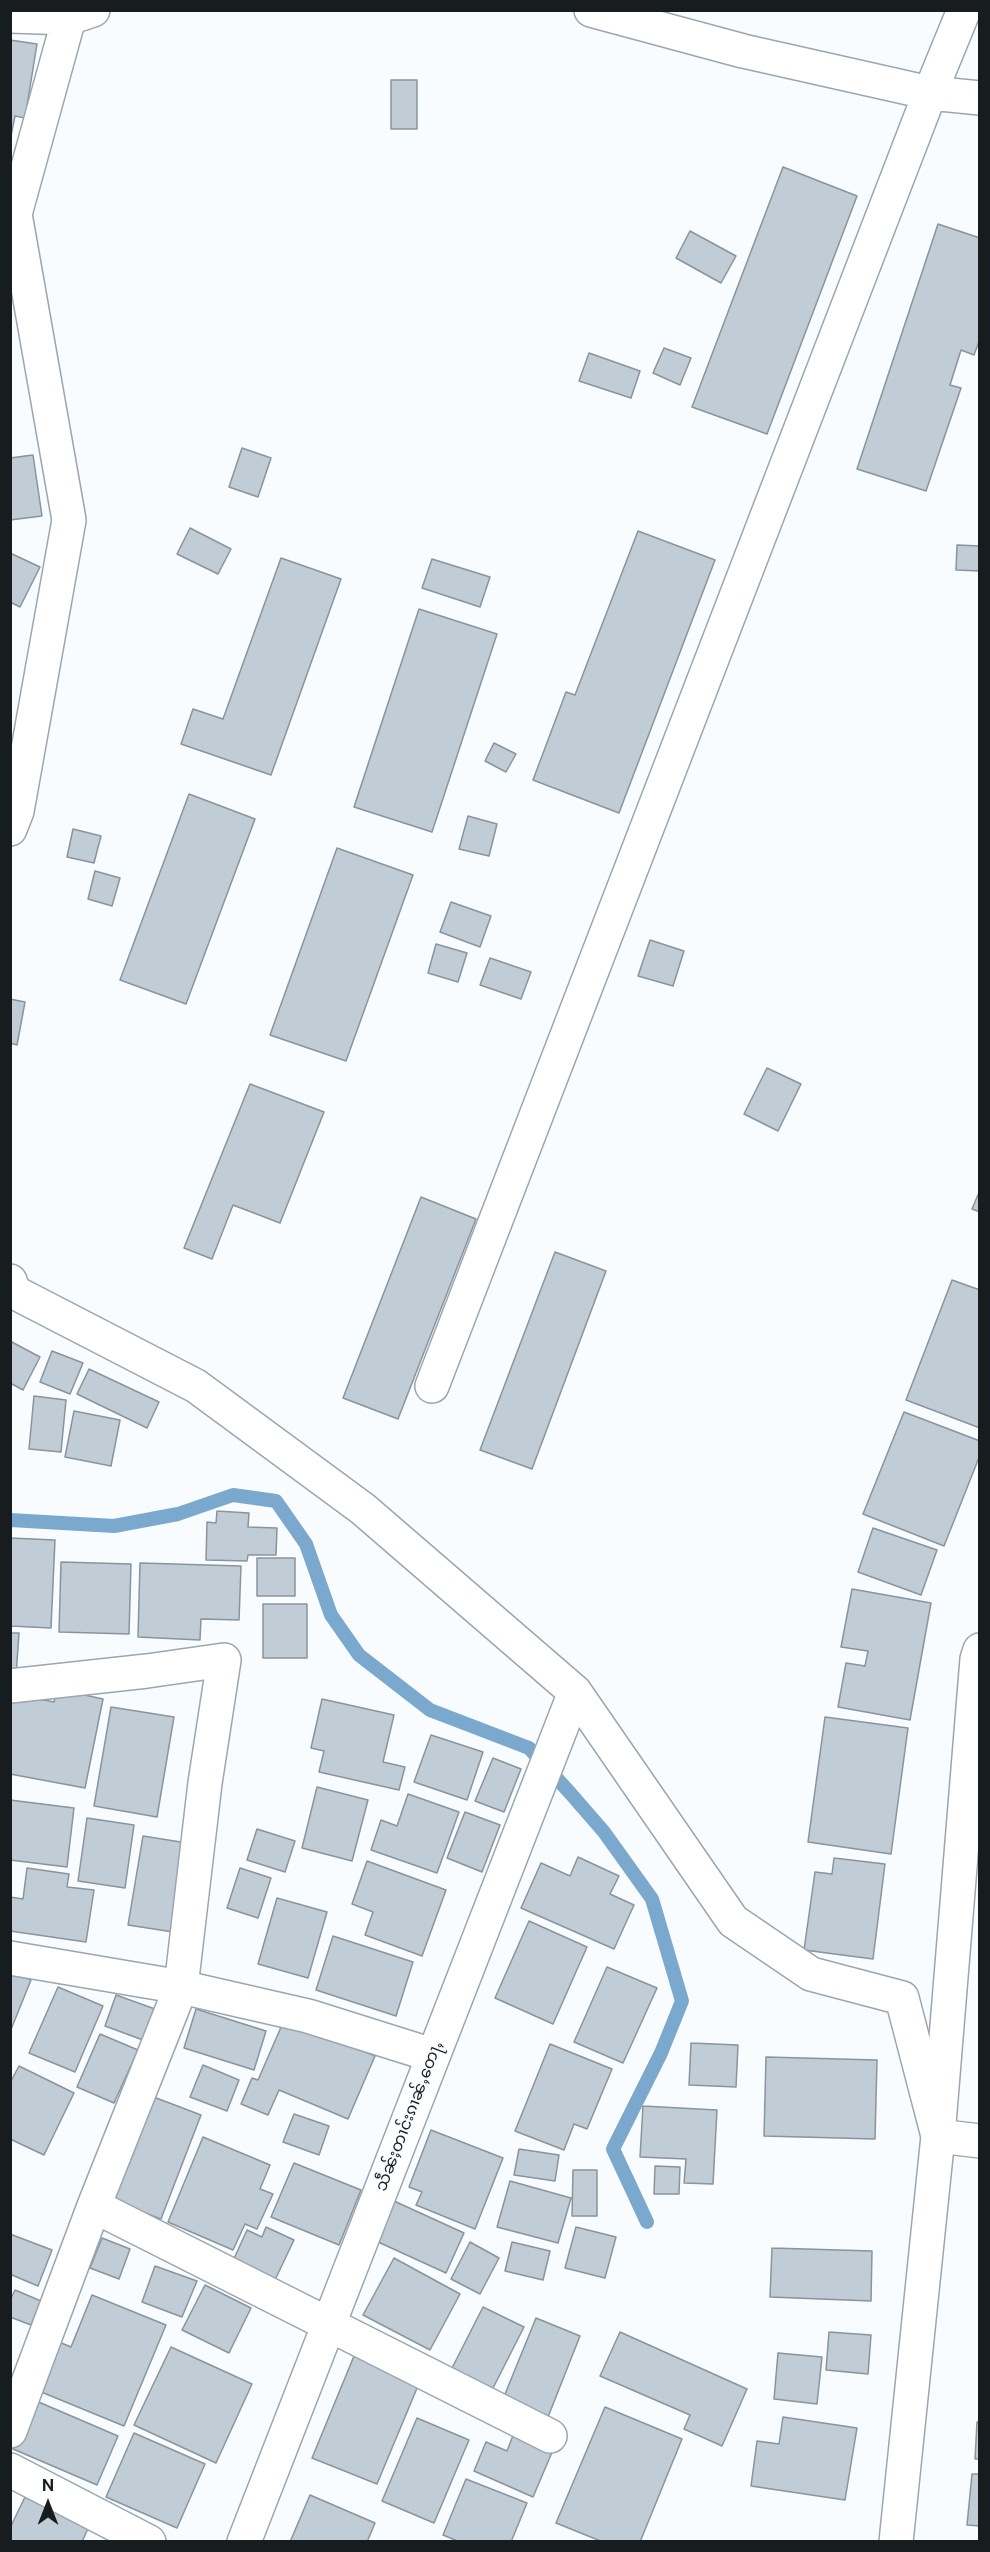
<!DOCTYPE html>
<html>
<head>
<meta charset="utf-8">
<style>
	body { margin:0 }
	#map { position:relative; width:990px; height:2552px; overflow:hidden; background:#f9fcfe; font-family:"Public Sans",sans-serif }
	canvas { display:block }
	.frame { position:absolute; inset:0; border:12px solid #171c1f; pointer-events:none }
	.north { position:absolute; left:18px; top:2474px; width:60px; height:60px; -webkit-text-stroke:4px #f9fcfe; paint-order:stroke; rotate:0deg; font-size:16px; font-weight:700; line-height:24px; text-align:center; color:#171c1f }
	.north::after { content:''; display:block; margin:auto; width:21px; height:27px; background:#171c1f; clip-path:polygon(50% 0,100% 100%,50% 72%,0 100%) }
</style>
</head>
<body>
<div id="map">
<canvas width="990" height="2552"></canvas>
<div class="frame"></div>
<div class="north">N</div>
</div>
<script>
const g = document.querySelector('canvas').getContext('2d');
g.lineJoin = 'round';
function shape(rows) {
  const path = new Path2D();
  for (const r of rows) {
    path.moveTo(r[0], r[1]);
    for (let i = 2; i < r.length; i += 2) path.lineTo(r[i], r[i + 1]);
  }
  return path;
}
function stroke(path, color, width, dash) {
  g.strokeStyle = color;
  g.lineWidth = width;
  g.lineCap = dash ? 'butt' : 'round';
  g.setLineDash(dash || []);
  g.stroke(path);
}
function paint(path, color) {
  g.fillStyle = color;
  g.fill(path, 'evenodd');
}
function label(font, color, halo, rows, align = 'center') {
  g.font = font + ' "Public Sans","Noto Sans Myanmar",sans-serif';
  g.lineWidth = 4.5;
  g.setLineDash([]);
  g.textBaseline = 'middle';
  g.strokeStyle = halo;
  g.fillStyle = color;
  for (const [text, x, y, turn = 0] of rows) {
    g.save();
    g.translate(x, y);
    g.rotate((+turn || 0) * Math.PI / 180);
    g.textAlign = isNaN(turn) ? turn : align;
    if (halo) g.strokeText(text, 0, 0);
    g.fillText(text, 0, 0);
    g.restore();
  }
}
stroke(shape([
	[10,1520,114,1526,178,1514,233,1495,276,1501,306,1544,331,1615,359,1655,430,1710,529,1748,571,1794,604,1832,652,1899,682,2001,661,2053,613,2149,647,2222]
]), '#7ba8cd', 14);
const building = shape([
	[10,40,37,44,25,118,15,116,10,141,10,40],
	[391,80,417,80,417,129,391,129,391,80],
	[783,167,857,196,767,434,692,407,783,167],
	[938,224,980,238,980,339,974,355,961,350,950,385,961,388,926,491,857,469,938,224],
	[690,231,736,256,721,283,676,258,690,231],
	[664,348,691,358,680,385,653,373,664,348],
	[589,353,640,371,631,398,579,381,589,353],
	[242,448,271,458,258,497,229,487,242,448],
	[33,455,42,516,10,520,10,458,33,455],
	[190,528,231,549,218,574,177,554,190,528],
	[638,531,715,560,619,813,533,780,566,692,575,695,638,531],
	[957,545,980,546,980,571,956,570,957,545],
	[10,553,40,567,20,607,10,602,10,553],
	[281,558,341,579,271,775,181,744,193,709,223,719,281,558],
	[432,559,490,577,480,607,422,588,432,559],
	[419,609,497,634,432,832,354,807,419,609],
	[494,743,516,754,506,772,485,761,494,743],
	[189,794,255,819,186,1004,120,980,189,794],
	[468,816,497,824,489,856,459,849,468,816],
	[73,829,101,836,94,863,67,857,73,829],
	[337,848,413,875,346,1061,270,1035,337,848],
	[95,871,120,878,112,906,88,899,95,871],
	[451,902,491,916,480,947,440,932,451,902],
	[650,940,684,951,673,986,638,976,650,940],
	[436,944,467,953,458,982,428,973,436,944],
	[490,958,531,972,521,999,480,985,490,958],
	[10,999,25,1002,17,1045,10,1043,10,999],
	[767,1068,801,1084,778,1131,744,1114,767,1068],
	[250,1084,324,1112,280,1223,233,1205,212,1259,184,1248,250,1084],
	[980,1190,980,1212,972,1209,980,1190],
	[421,1197,476,1219,398,1419,343,1398,421,1197],
	[555,1252,606,1271,532,1469,480,1450,555,1252],
	[952,1280,980,1290,980,1428,906,1400,952,1280],
	[10,1341,40,1357,23,1390,10,1383,10,1341],
	[52,1351,83,1363,70,1394,40,1382,52,1351],
	[89,1369,159,1402,147,1428,77,1394,89,1369],
	[34,1396,66,1400,61,1452,29,1449,34,1396],
	[74,1411,120,1420,111,1466,65,1457,74,1411],
	[904,1412,980,1441,980,1455,944,1546,863,1514,904,1412],
	[217,1511,249,1513,248,1527,277,1528,276,1555,248,1555,247,1561,206,1560,207,1522,216,1523,217,1511],
	[873,1528,937,1550,921,1595,858,1572,873,1528],
	[10,1538,55,1540,51,1628,10,1626,10,1538],
	[257,1558,295,1558,295,1596,257,1596,257,1558],
	[61,1562,131,1564,129,1634,59,1632,61,1562],
	[140,1563,241,1566,239,1620,201,1619,200,1640,138,1637,140,1563],
	[852,1589,931,1603,910,1720,838,1707,846,1663,865,1666,868,1651,841,1647,852,1589],
	[263,1604,307,1604,307,1658,263,1658,263,1604],
	[10,1633,19,1633,16,1676,10,1676,10,1633],
	[57,1689,103,1699,85,1788,10,1774,10,1693,54,1702,57,1689],
	[322,1699,394,1715,383,1762,405,1767,399,1790,319,1772,324,1751,311,1748,322,1699],
	[111,1707,174,1717,157,1817,94,1806,111,1707],
	[825,1717,908,1728,891,1854,808,1842,825,1717],
	[431,1735,483,1752,467,1800,414,1782,431,1735],
	[493,1758,521,1769,504,1812,475,1801,493,1758],
	[317,1787,368,1800,352,1861,302,1848,317,1787],
	[408,1794,459,1812,437,1873,371,1850,381,1820,397,1826,408,1794],
	[10,1800,74,1808,67,1867,10,1860,10,1800],
	[465,1812,500,1825,482,1872,447,1858,465,1812],
	[87,1818,134,1825,125,1888,78,1881,87,1818],
	[257,1829,295,1841,285,1872,247,1860,257,1829],
	[143,1836,187,1843,173,1932,128,1925,143,1836],
	[578,1857,619,1876,610,1894,634,1905,614,1949,521,1908,541,1863,570,1876,578,1857],
	[834,1858,885,1864,873,1959,804,1950,815,1872,832,1874,834,1858],
	[367,1861,446,1890,422,1956,365,1935,373,1912,352,1904,367,1861],
	[27,1868,69,1874,67,1887,94,1890,86,1942,10,1931,10,1897,23,1899,27,1868],
	[240,1868,271,1878,258,1918,227,1908,240,1868],
	[277,1898,327,1912,308,1978,258,1964,277,1898],
	[529,1921,587,1947,553,2024,495,1998,529,1921],
	[333,1936,413,1962,396,2016,316,1990,333,1936],
	[607,1967,657,1988,623,2063,574,2042,607,1967],
	[10,1972,31,1980,10,2032,10,1972],
	[58,1987,103,2006,75,2072,29,2053,58,1987],
	[116,1995,155,2009,143,2040,105,2026,116,1995],
	[196,2009,266,2031,254,2070,184,2048,196,2009],
	[285,2018,375,2056,348,2119,279,2090,268,2115,241,2104,252,2078,258,2080,285,2018],
	[100,2034,138,2050,114,2103,77,2087,100,2034],
	[691,2043,738,2045,736,2087,689,2085,691,2043],
	[550,2044,612,2069,587,2129,574,2124,564,2150,515,2131,550,2044],
	[766,2057,877,2060,875,2139,764,2136,766,2057],
	[203,2065,239,2080,227,2111,190,2097,203,2065],
	[19,2066,74,2093,44,2155,10,2139,10,2083,19,2066],
	[151,2096,201,2115,161,2219,111,2200,151,2096],
	[643,2106,717,2110,713,2184,684,2183,686,2159,640,2157,643,2106],
	[294,2114,329,2126,319,2155,283,2142,294,2114],
	[431,2130,503,2158,475,2229,416,2205,422,2192,409,2187,431,2130],
	[203,2137,270,2165,260,2189,273,2194,257,2229,245,2224,233,2250,168,2222,203,2137],
	[519,2149,559,2155,555,2181,514,2175,519,2149],
	[294,2163,361,2190,339,2245,271,2217,294,2163],
	[655,2166,680,2167,679,2194,654,2194,655,2166],
	[573,2170,597,2170,597,2216,572,2216,573,2170],
	[510,2181,571,2198,558,2243,497,2227,510,2181],
	[394,2201,464,2233,446,2273,376,2241,394,2201],
	[266,2227,294,2240,274,2282,232,2263,247,2230,262,2237,266,2227],
	[576,2227,616,2237,605,2278,565,2268,576,2227],
	[10,2234,52,2250,38,2286,12,2275,10,2278,10,2234],
	[102,2238,130,2249,119,2279,90,2268,102,2238],
	[470,2242,499,2258,480,2294,451,2279,470,2242],
	[512,2242,550,2251,543,2280,505,2271,512,2242],
	[772,2248,872,2251,871,2301,770,2297,772,2248],
	[394,2258,460,2294,430,2350,363,2315,394,2258],
	[155,2266,197,2281,182,2317,142,2302,155,2266],
	[205,2285,251,2308,229,2353,182,2330,205,2285],
	[15,2290,41,2301,31,2325,10,2317,10,2300,15,2290],
	[92,2295,166,2325,124,2426,34,2389,54,2340,71,2347,92,2295],
	[483,2307,524,2327,490,2394,449,2374,483,2307],
	[536,2318,580,2336,548,2417,503,2399,536,2318],
	[620,2332,747,2389,722,2446,684,2429,690,2415,600,2376,620,2332],
	[829,2332,871,2335,868,2374,826,2370,829,2332],
	[171,2347,252,2384,216,2463,134,2425,171,2347],
	[778,2353,822,2357,817,2404,774,2399,778,2353],
	[354,2356,420,2381,377,2484,312,2458,354,2356],
	[34,2400,118,2436,97,2485,13,2449,34,2400],
	[605,2407,682,2439,640,2542,603,2542,556,2523,605,2407],
	[783,2417,857,2428,845,2500,751,2486,757,2441,779,2444,783,2417],
	[417,2418,469,2440,434,2523,382,2501,417,2418],
	[977,2422,980,2422,980,2459,975,2459,977,2422],
	[134,2433,205,2464,177,2528,106,2497,134,2433],
	[514,2433,553,2450,533,2497,474,2471,486,2442,507,2451,514,2433],
	[972,2474,980,2474,980,2526,967,2525,972,2474],
	[466,2479,527,2503,511,2542,460,2542,443,2535,466,2479],
	[310,2495,375,2523,367,2542,290,2542,310,2495],
	[25,2497,89,2526,82,2542,10,2542,10,2528,25,2497]
]);
paint(building, '#c0ccd6');
stroke(building, '#89949d', 1.5);
const minor = shape([
	[591,10,743,51,930,93,980,98],
	[10,16,69,18,93,10],
	[10,829,17,811,69,520,15,214,69,18],
	[10,1281,14,1292,196,1386,363,1509,575,1692,733,1921,811,1974,902,1998,938,2136,980,2141],
	[432,1386,930,93,964,10],
	[10,1686,147,1671,224,1660,205,1783,181,1987,94,2206,10,2431],
	[10,1958,181,1987,308,2016,432,2055],
	[94,2206,550,2436],
	[10,2470,149,2542],
	[244,2542,575,1692]
]);
const tertiary = shape([
	[896,2542,938,2136,977,1659,980,1650]
]);
stroke(minor, '#9ba6b0', 36);
stroke(tertiary, '#9ba6b0', 36);
stroke(minor, '#fff', 33);
stroke(tertiary, '#fff', 33);
label('16px', '#171c1f', '#f9fcfe', [
	["သဵၼ်ႈတၢင်းၵၢၼ်ႇတေႃႇ",409,2116,-69]
]);
</script>
</body>
</html>
